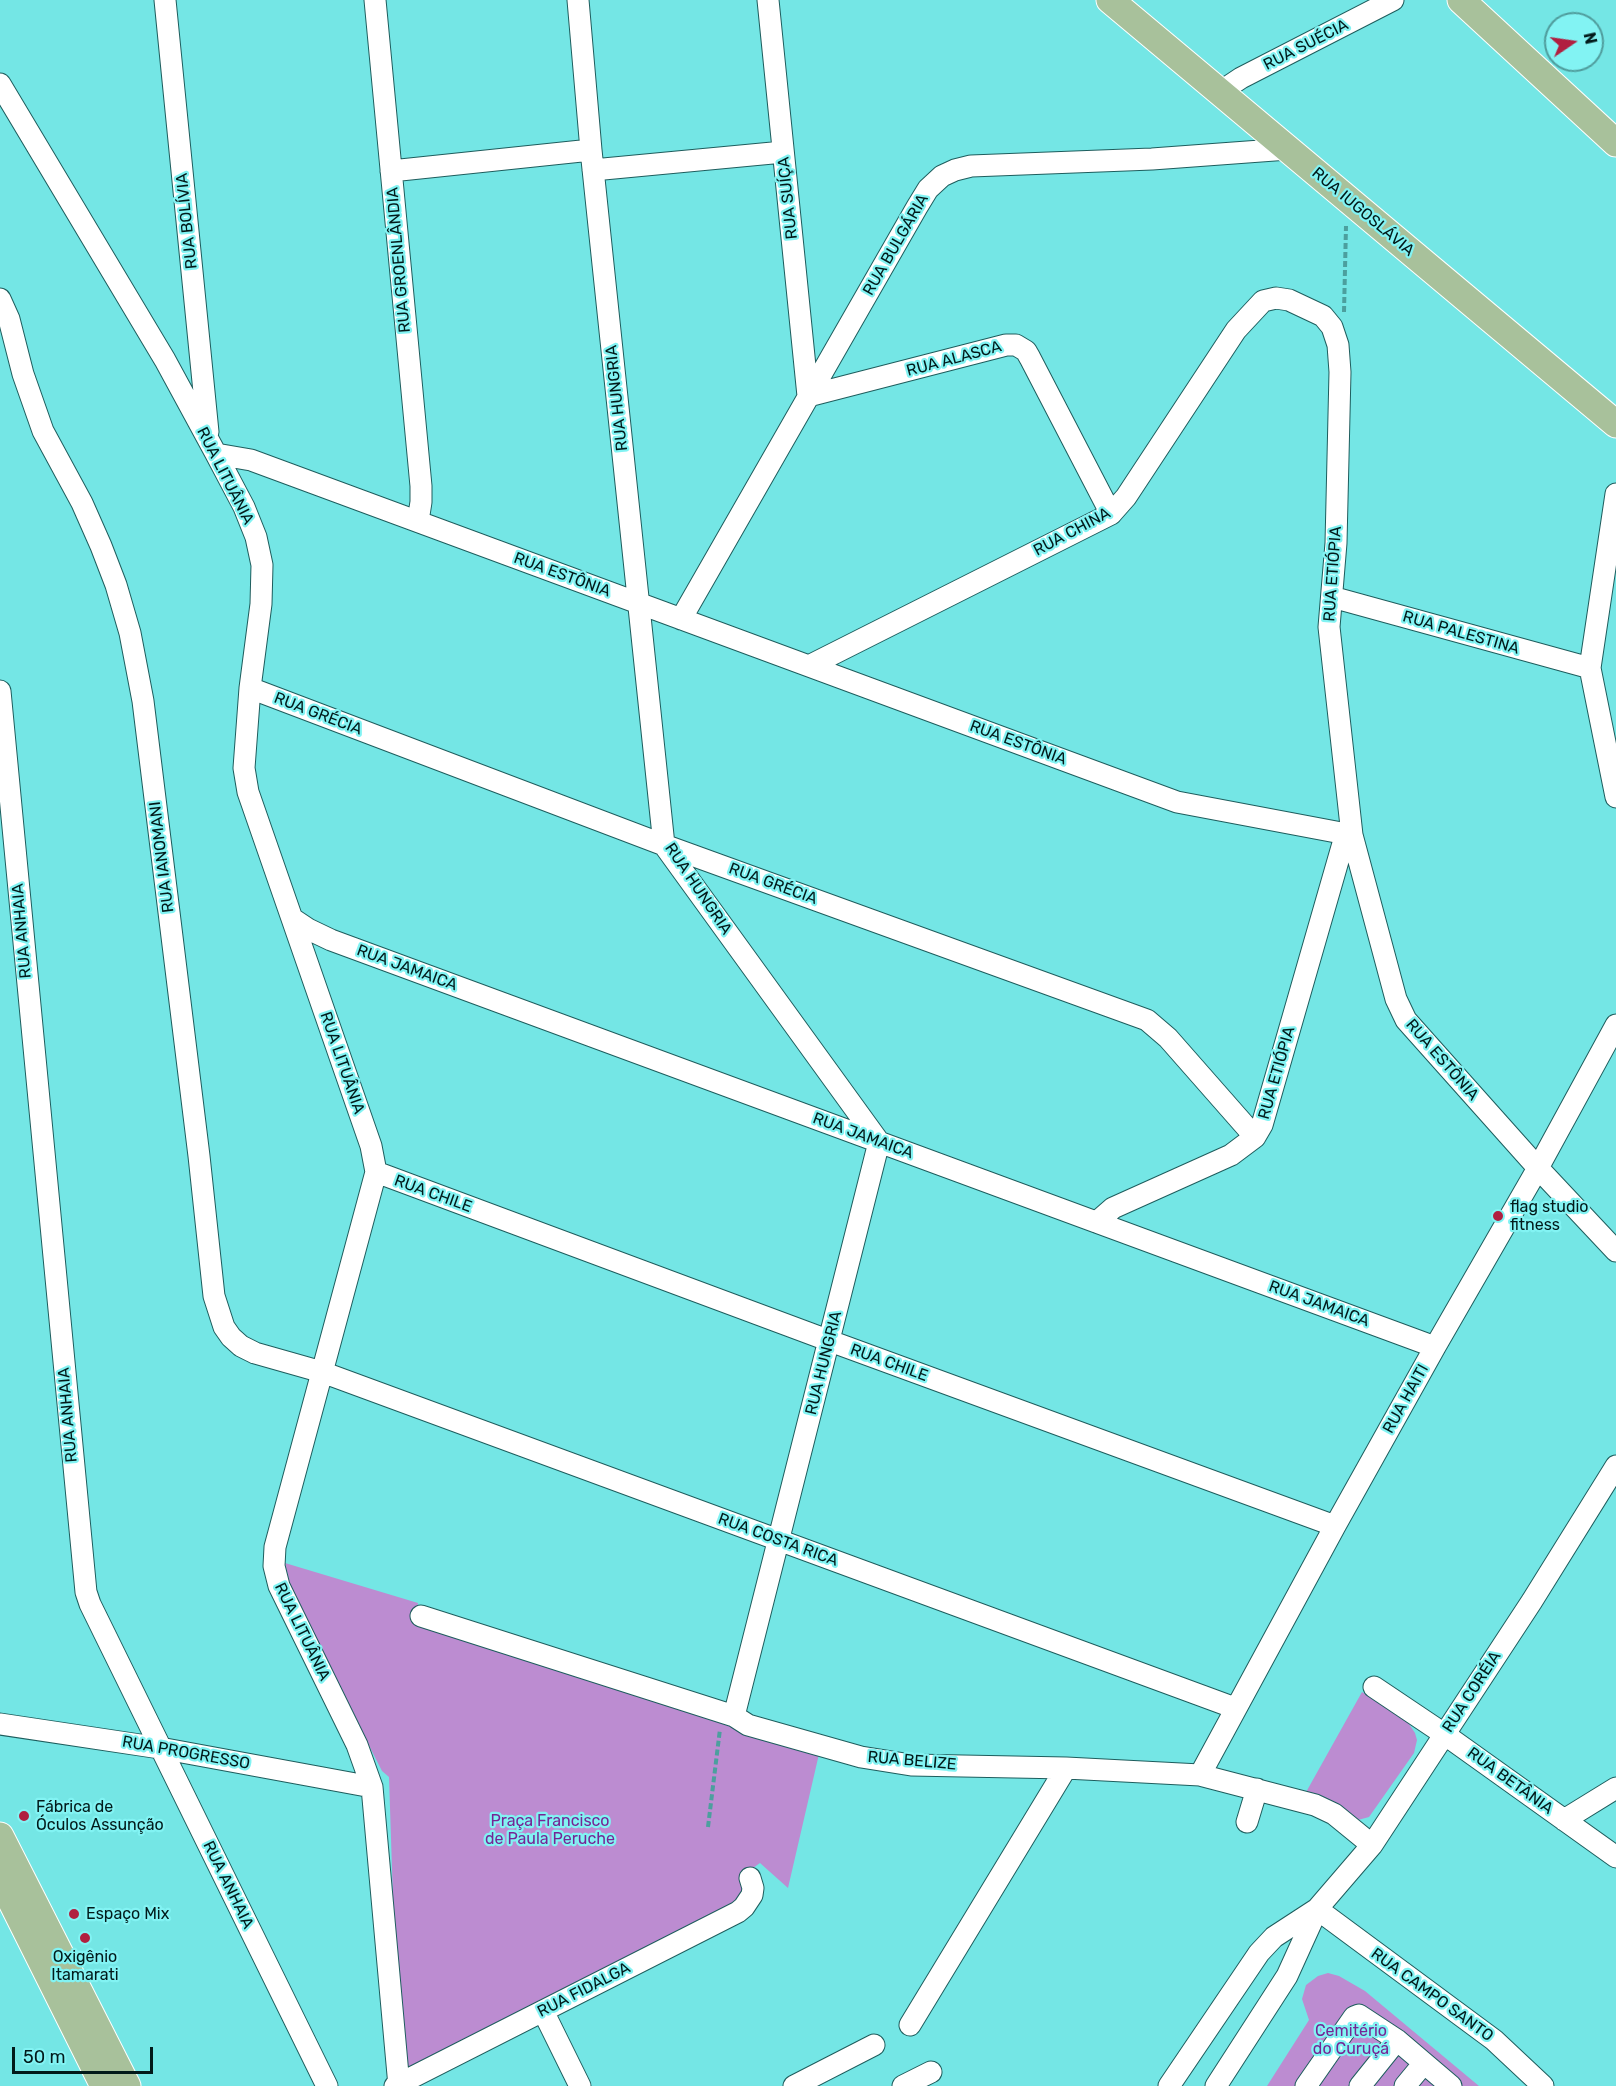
<!DOCTYPE html>
<html>
<head>
<meta charset="utf-8">
<style>
	body { margin:0 }
	#map { position:relative; width:1616px; height:2086px; overflow:hidden; background:#74e6e5; font-family:Rubik,sans-serif }
	canvas { display:block }
	.north { position:absolute; left:1544px; top:12px; width:60px; height:60px; box-sizing:border-box; background:#82f3f3; border:2px solid #4f9c9c; border-radius:50%; rotate:77deg; font-size:16px; font-weight:700; line-height:24px; text-align:center; color:#021a1a }
	.north::after { content:''; display:block; margin:auto; width:21px; height:27px; background:#b11f40; clip-path:polygon(50% 0,100% 100%,50% 72%,0 100%) }
	.scale { position:absolute; left:12px; top:2047px; width:141px; height:27px; box-sizing:border-box; border:3px solid #021a1a; border-top:0; padding-left:8px; font-size:18px; line-height:21px; white-space:nowrap; color:#021a1a; -webkit-text-stroke:4px #82f3f3; paint-order:stroke }
</style>
</head>
<body>
<div id="map">
<canvas width="1616" height="2086"></canvas>
<div class="north">N</div>
<div class="scale">50 m</div>
</div>
<script>
const g = document.querySelector('canvas').getContext('2d');
g.lineJoin = 'round';
function paint(path, color) {
  g.fillStyle = color;
  g.fill(path, 'evenodd');
}
function shape(rows) {
  const path = new Path2D();
  for (const r of rows) {
    path.moveTo(r[0], r[1]);
    for (let i = 2; i < r.length; i += 2) path.lineTo(r[i], r[i + 1]);
  }
  return path;
}
function stroke(path, color, width, dash) {
  g.strokeStyle = color;
  g.lineWidth = width;
  g.lineCap = dash ? 'butt' : 'round';
  g.setLineDash(dash || []);
  g.stroke(path);
}
function label(font, color, halo, rows, align = 'center') {
  g.font = font + ' Rubik,sans-serif';
  g.lineWidth = 4.5;
  g.setLineDash([]);
  g.textBaseline = 'middle';
  g.strokeStyle = halo;
  g.fillStyle = color;
  for (const [text, x, y, turn = 0] of rows) {
    g.save();
    g.translate(x, y);
    g.rotate((+turn || 0) * Math.PI / 180);
    g.textAlign = isNaN(turn) ? turn : align;
    if (halo) g.strokeText(text, 0, 0);
    g.fillText(text, 0, 0);
    g.restore();
  }
}
paint(shape([
	[285,1563,418,1603,415,1620,726,1721,731,1727,740,1732,819,1754,788,1888,760,1863,753,1868,744,1907,399,2084,389,1777,382,1771,292,1594],
	[1362,1692,1407,1721,1415,1733,1417,1740,1414,1753,1369,1817,1358,1820,1305,1794],
	[1328,1973,1339,1976,1365,1991,1479,2086,1267,2086,1309,2020,1302,1999,1306,1985,1318,1976]
]), '#bc8cd1');
const minor = shape([
	[165,0,208,432],
	[375,0,421,486,421,502,418,521],
	[578,0,591,150,664,845,879,1142,734,1716],
	[768,0,808,396,1006,345,1016,345,1026,351,1030,358,1111,514],
	[0,84,165,360,216,454,244,507,256,537,262,565,261,604,250,688,244,768,248,792,371,1146,376,1172,275,1547,274,1566,279,1586,357,1745,372,1787,399,2086],
	[1220,92,1241,78,1393,0],
	[593,170,783,152],
	[391,171,591,150],
	[0,299,9,319,23,374,43,431,82,503,101,546,116,585,130,633,143,701,199,1156,214,1296,224,1327,231,1337,241,1346,255,1353,322,1372,1235,1708],
	[216,454,251,460,1177,802,1352,835,1396,999,1406,1020,1538,1168,1616,1251],
	[1616,494,1590,668,1616,797],
	[1332,597,1590,668],
	[681,619,917,207,928,189,942,176,955,170,971,166,1152,159,1288,149],
	[809,666,1111,514,1126,497,1236,330,1263,301,1276,298,1289,300,1323,316,1332,327,1338,345,1340,372,1336,543,1329,627,1352,835],
	[250,688,664,845,1147,1020,1168,1038,1255,1137],
	[0,691,86,1592,90,1604,327,2086],
	[293,919,308,929,331,940,1435,1347],
	[376,1172,830,1341,1335,1526],
	[1097,1222,1113,1208,1231,1155,1255,1137,1262,1125,1346,833],
	[421,1616,734,1716,748,1725,861,1757,911,1765,1066,1768,1200,1775,1315,1805,1334,1814,1372,1845],
	[1374,1687,1444,1734,1616,1857],
	[0,1724,160,1748,372,1787],
	[1200,1775,1335,1526,1435,1347,1538,1168,1616,1025],
	[1564,1820,1616,1788],
	[1247,1822,1257,1789],
	[1317,1909,1494,2040,1543,2086],
	[543,2011,580,2086],
	[910,2025,1066,1768],
	[395,2086,738,1912,744,1907,752,1895,753,1888,750,1878],
	[794,2086,874,2045],
	[903,2086,931,2072],
	[1169,2086,1259,1953,1274,1937,1317,1909,1372,1845,1532,1601,1616,1466],
	[1216,2086,1287,1976,1317,1910],
	[1306,2086,1354,2017,1359,2015,1397,2040,1451,2086],
	[1360,2086,1397,2040],
	[1405,2086,1424,2063]
]);
const major = shape([
	[1110,0,1616,424],
	[1461,0,1616,143],
	[0,1836,127,2086],
	[0,1878,104,2086]
]);
stroke(minor, '#1e5d5d', 23);
stroke(major, '#fff', 29);
stroke(shape([
	[1344,312,1346,226],
	[708,1827,720,1729]
]), '#4c9f9e', 4, [6, 3]);
stroke(minor, '#fff', 21);
stroke(major, '#a8c19b', 27);
for (const [x, y, r, color] of [
	[1498,1216,6,"#b11f40"],
	[24,1816,6,"#b11f40"],
	[74,1914,6,"#b11f40"],
	[85,1938,6,"#b11f40"]
]) {
  const dot = new Path2D();
  dot.arc(x, y, r, 0, 2 * Math.PI);
  g.fillStyle = color;
  g.fill(dot);
  stroke(dot, '#82f3f3', 2);
}
label('16px', '#021a1a', '#82f3f3', [
	["RUA SUÉCIA",1306,45,-27],
	["RUA SUÍÇA",788,198,-96],
	["RUA IUGOSLÁVIA",1363,212,40],
	["RUA BOLÍVIA",187,221,-96],
	["RUA BULGÁRIA",896,245,-60],
	["RUA GROENLÂNDIA",399,260,-95],
	["RUA ALASCA",954,359,-15],
	["RUA HUNGRIA",617,398,-96],
	["RUA LITUÂNIA",225,476,63],
	["RUA CHINA",1072,532,-28],
	["RUA ETIÓPIA",1333,574,-86],
	["RUA ESTÔNIA",562,575,20],
	["RUA PALESTINA",1461,633,16],
	["RUA GRÉCIA",318,714,21],
	["RUA ESTÔNIA",1018,743,20],
	["RUA IANOMANI",162,857,-97],
	["RUA GRÉCIA",773,884,20],
	["RUA HUNGRIA",698,889,56],
	["RUA ANHAIA",22,931,-95],
	["RUA JAMAICA",407,968,20],
	["RUA ESTÔNIA",1442,1060,49],
	["RUA LITUÂNIA",342,1063,71],
	["RUA ETIÓPIA",1277,1073,-74],
	["RUA JAMAICA",863,1136,20],
	["RUA CHILE",433,1194,20],
	["RUA JAMAICA",1319,1304,20],
	["RUA HUNGRIA",824,1363,-76],
	["RUA CHILE",889,1363,20],
	["RUA HAITI",1406,1399,-61],
	["RUA ANHAIA",68,1415,-95],
	["RUA COSTA RICA",778,1540,20],
	["RUA LITUÂNIA",302,1632,64],
	["RUA CORÉIA",1472,1692,-57],
	["RUA PROGRESSO",186,1753,10],
	["RUA BELIZE",912,1761,5],
	["RUA BETÂNIA",1510,1781,36],
	["RUA ANHAIA",228,1885,64],
	["RUA FIDALGA",584,1990,-27],
	["RUA CAMPO SANTO",1432,1995,36]
]);
label('16px', '#021a1a', '#82f3f3', [
	["flag studio",1510,1207],
	["fitness",1510,1225],
	["Fábrica de",36,1807],
	["Óculos Assunção",36,1825],
	["Espaço Mix",86,1914],
	["Oxigênio",85,1957,"center"],
	["Itamarati",85,1975,"center"]
], 'left');
label('16px', '#762594', '#82f3f3', [
	["Praça Francisco",550,1821],
	["de Paula Peruche",550,1839],
	["Cemitério",1351,2031],
	["do Curuçá",1351,2049]
]);
</script>
</body>
</html>
